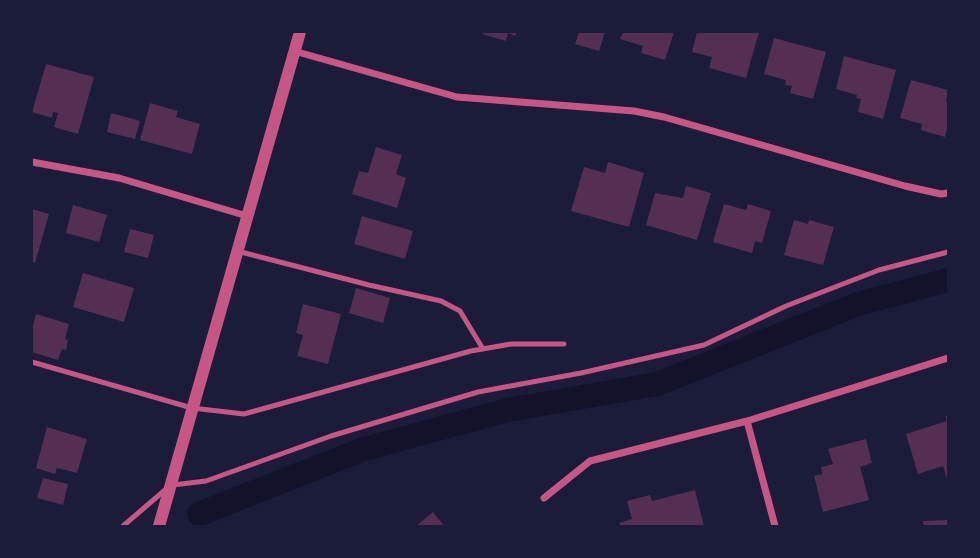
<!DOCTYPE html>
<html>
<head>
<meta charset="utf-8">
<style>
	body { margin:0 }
	#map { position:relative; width:980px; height:558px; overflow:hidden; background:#1b1b3a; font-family:"Open Sans",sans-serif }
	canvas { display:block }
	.frame { position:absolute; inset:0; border:33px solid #1b1b3a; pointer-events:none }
</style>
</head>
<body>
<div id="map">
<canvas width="980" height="558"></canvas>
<div class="frame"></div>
</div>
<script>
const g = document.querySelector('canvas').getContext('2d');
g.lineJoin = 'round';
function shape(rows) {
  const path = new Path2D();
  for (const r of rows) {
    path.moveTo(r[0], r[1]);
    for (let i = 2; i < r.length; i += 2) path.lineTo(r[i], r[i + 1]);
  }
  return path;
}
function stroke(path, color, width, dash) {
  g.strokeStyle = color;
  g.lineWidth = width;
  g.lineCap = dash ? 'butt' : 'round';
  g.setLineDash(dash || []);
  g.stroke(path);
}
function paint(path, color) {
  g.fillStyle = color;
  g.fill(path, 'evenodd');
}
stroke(shape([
	[199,514,364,449,508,410,657,384,858,304,948,280]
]), '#12122b', 24);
paint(shape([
	[483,32,517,32,515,36,508,33,506,41,482,34],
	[579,32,605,32,599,51,575,44],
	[623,32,674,32,665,60,641,53,643,46,620,39],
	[697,32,759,32,746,78,709,68,712,57,692,52],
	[774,38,826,52,813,99,790,93,792,86,785,85,786,80,764,74],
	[844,56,896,70,883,119,858,112,861,99,856,98,857,95,836,89],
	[46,64,94,77,78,134,54,127,58,113,53,112,52,118,32,112],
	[911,80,948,90,946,102,948,103,948,124,945,137,921,130,922,124,900,118],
	[150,103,178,111,176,117,200,124,192,154,140,140],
	[111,113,140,121,135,139,107,132],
	[376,147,402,155,396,174,406,178,397,208,352,194,359,171,368,173],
	[608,162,644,173,629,227,571,211,584,167,605,173],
	[686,186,711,193,697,240,646,225,655,193,683,198],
	[724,204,746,210,748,204,771,211,762,243,755,241,752,253,713,242],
	[73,205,107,215,99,242,66,233],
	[32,209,49,214,35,263,32,262],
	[362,216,413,231,405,259,354,244],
	[794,220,808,224,809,220,834,227,823,265,784,255],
	[130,229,154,235,148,258,124,252],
	[83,273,134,288,124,322,73,307],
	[356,288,390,298,383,323,349,313],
	[303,304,341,314,328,364,297,356,303,335,296,333],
	[36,314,69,324,65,339,68,340,66,350,62,349,58,360,32,352,32,329],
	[948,415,948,482,943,466,918,474,906,434,947,421,945,416],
	[47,427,87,439,77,473,57,468,55,474,36,468],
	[866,439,872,463,860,467,869,500,823,512,814,476,822,474,821,467,833,464,828,449],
	[43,478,68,484,63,505,37,498],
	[695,490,704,526,620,526,619,523,632,519,627,501,650,495,652,501],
	[433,512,444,526,416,526],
	[948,520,948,526,924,526,923,521]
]), '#542f53');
stroke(shape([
	[237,251,369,285,441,301,460,311,483,349],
	[32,362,192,408,244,414,471,351,511,344,564,344],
	[173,485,206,481,331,436,478,392,581,373,704,345,786,306,879,270,948,252],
	[123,526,165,490]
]), '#c65784', 5);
stroke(shape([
	[294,51,457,97,634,111,664,117,905,186,941,194,948,193],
	[32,162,119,178,247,216],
	[747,421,775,526],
	[544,498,590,461,747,421,948,358]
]), '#c65784', 7);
stroke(shape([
	[159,526,300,32]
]), '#c65784', 12);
</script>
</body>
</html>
